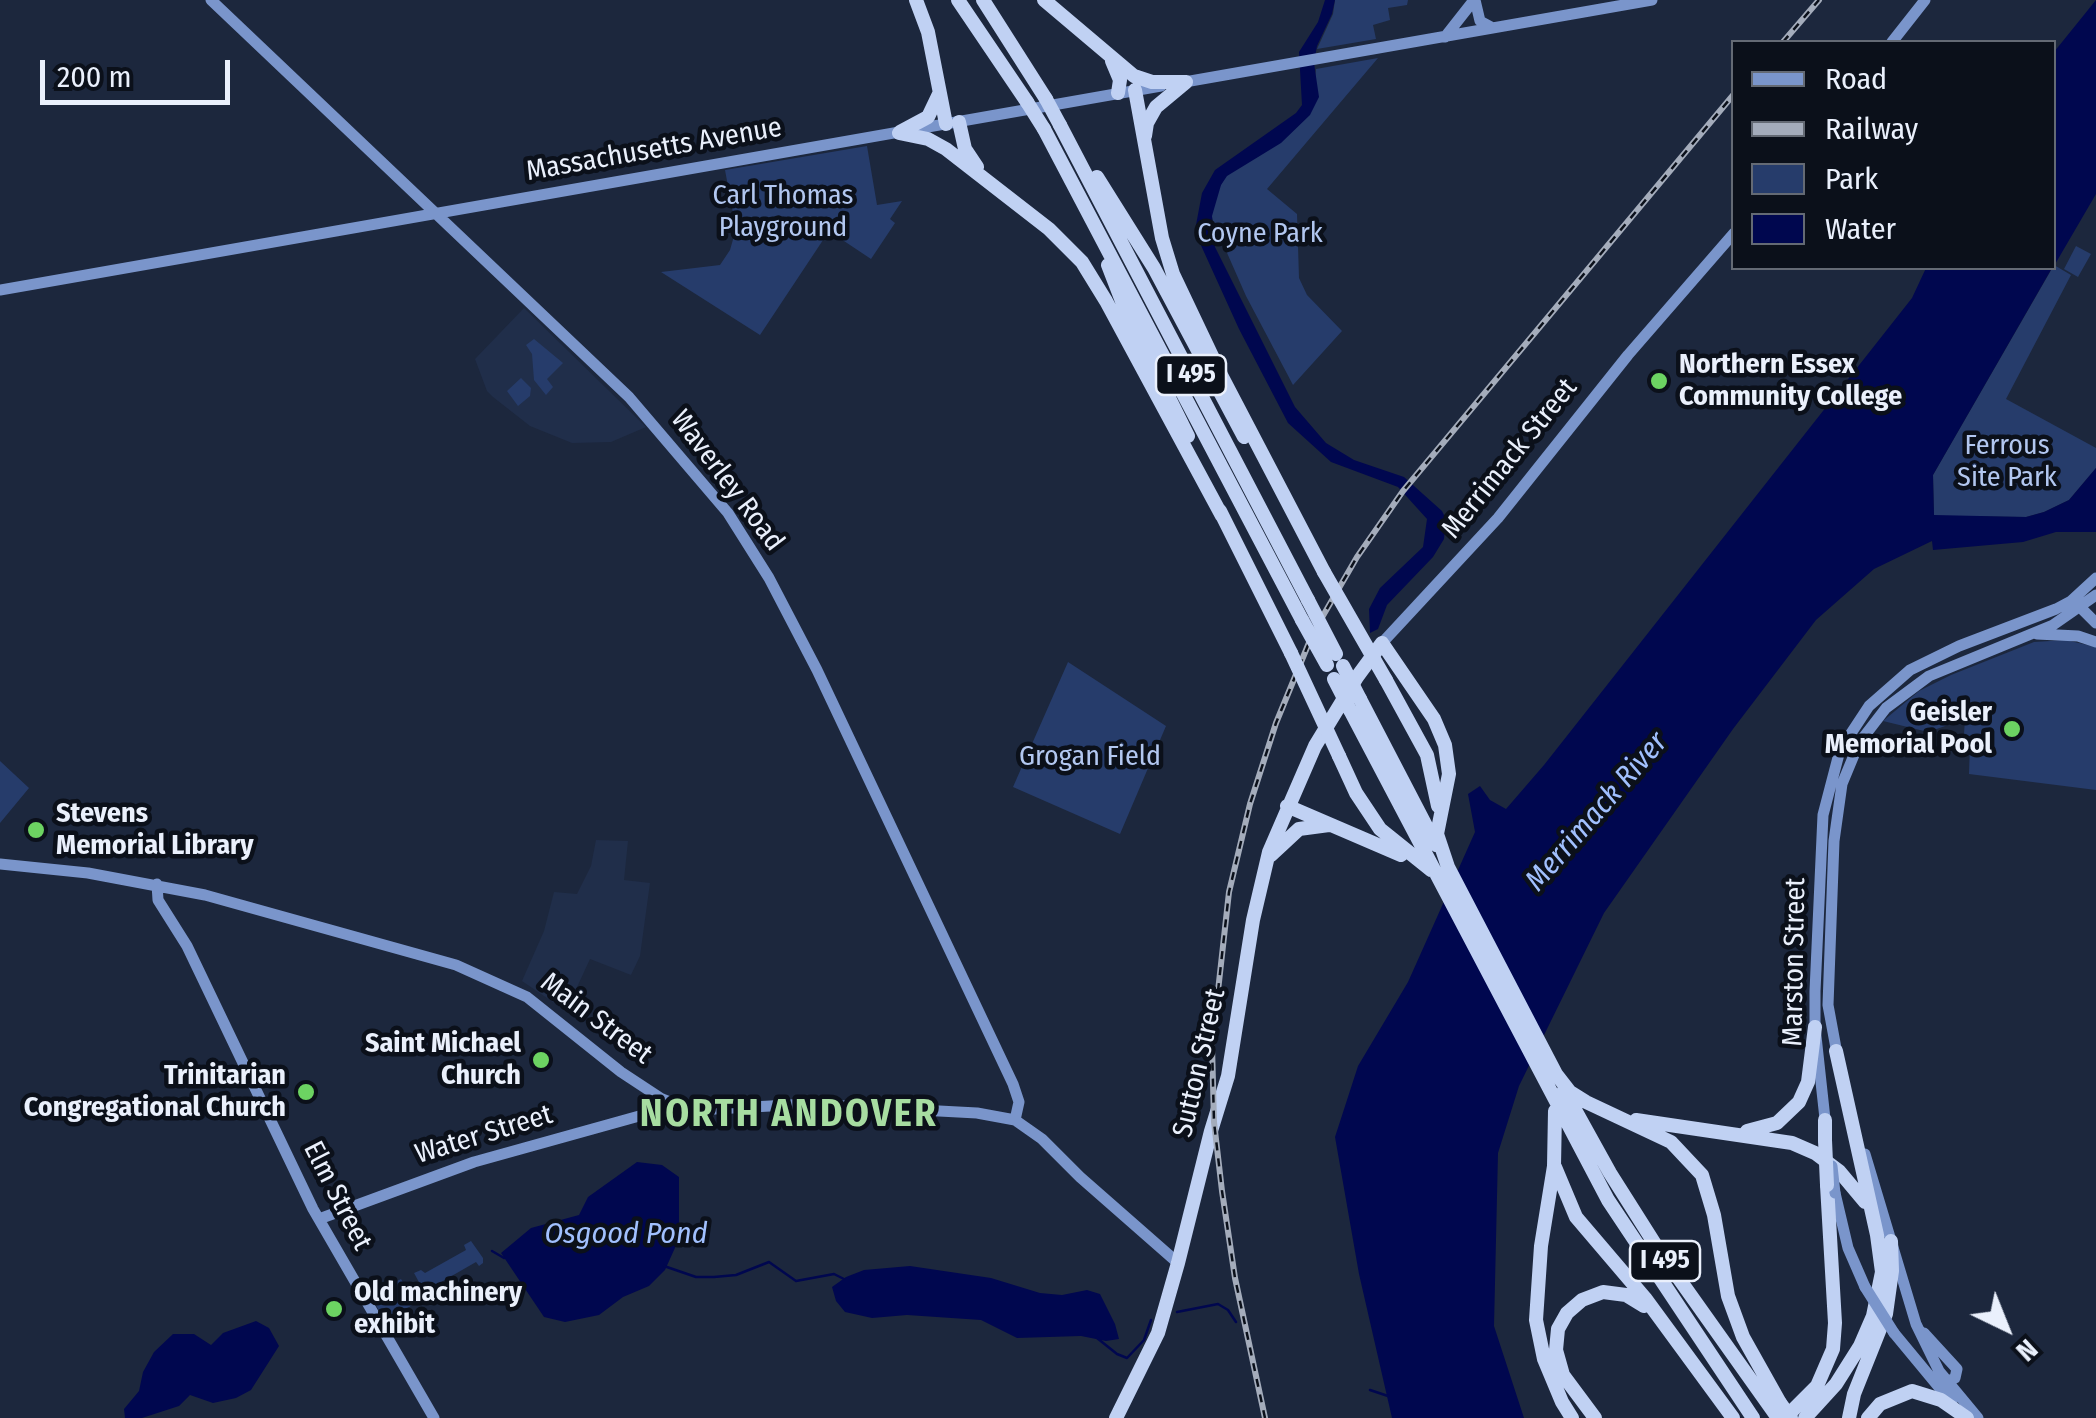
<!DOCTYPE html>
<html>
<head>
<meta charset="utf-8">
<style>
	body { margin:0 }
	#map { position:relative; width:2096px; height:1418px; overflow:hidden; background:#1c273d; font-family:"Fira Sans Condensed",sans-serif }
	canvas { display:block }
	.legend { position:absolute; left:1731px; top:40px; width:325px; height:230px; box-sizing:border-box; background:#0b101a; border:2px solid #646a74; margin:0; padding:12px 18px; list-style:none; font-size:30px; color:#eaf0fc }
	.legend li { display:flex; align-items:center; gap:20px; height:50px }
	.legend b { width:50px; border:2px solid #646a74 }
	.north { position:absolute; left:1956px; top:1278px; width:100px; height:100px; -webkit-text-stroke:8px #0b101a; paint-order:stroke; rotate:137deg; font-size:28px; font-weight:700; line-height:40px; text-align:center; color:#eaf0fc }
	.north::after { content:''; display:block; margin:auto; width:35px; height:45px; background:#eaf0fc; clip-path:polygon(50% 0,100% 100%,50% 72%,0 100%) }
	.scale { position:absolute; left:40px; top:60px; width:190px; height:45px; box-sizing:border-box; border:5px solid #eaf0fc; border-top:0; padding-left:12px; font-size:30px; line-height:35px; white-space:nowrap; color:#eaf0fc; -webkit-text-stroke:8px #0b101a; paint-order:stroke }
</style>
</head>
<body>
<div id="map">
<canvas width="2096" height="1418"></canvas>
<ul class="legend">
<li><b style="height:12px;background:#7a95cb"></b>Road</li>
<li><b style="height:12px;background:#a4acbb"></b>Railway</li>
<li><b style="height:28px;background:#263c6b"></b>Park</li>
<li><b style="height:28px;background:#00074f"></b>Water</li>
</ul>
<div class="north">N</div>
<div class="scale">200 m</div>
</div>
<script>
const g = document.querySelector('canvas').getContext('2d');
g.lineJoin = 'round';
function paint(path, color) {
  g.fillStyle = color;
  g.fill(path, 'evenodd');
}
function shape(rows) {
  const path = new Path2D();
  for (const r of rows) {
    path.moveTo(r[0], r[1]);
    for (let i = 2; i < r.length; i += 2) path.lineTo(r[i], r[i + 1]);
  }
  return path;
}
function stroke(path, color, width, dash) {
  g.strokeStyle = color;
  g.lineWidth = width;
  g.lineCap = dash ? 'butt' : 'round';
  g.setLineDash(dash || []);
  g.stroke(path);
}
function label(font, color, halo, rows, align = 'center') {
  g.font = font + ' "Fira Sans Condensed",sans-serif';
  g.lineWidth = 9;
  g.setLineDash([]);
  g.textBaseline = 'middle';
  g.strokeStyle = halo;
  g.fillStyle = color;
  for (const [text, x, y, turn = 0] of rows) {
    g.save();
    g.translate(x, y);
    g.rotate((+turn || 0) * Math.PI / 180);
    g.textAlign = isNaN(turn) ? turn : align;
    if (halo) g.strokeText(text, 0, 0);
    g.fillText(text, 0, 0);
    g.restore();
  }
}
paint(shape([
	[524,308,646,427,611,442,572,443,530,426,493,397,487,391,475,359],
	[596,840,628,841,624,880,650,883,640,956,631,975,590,959,566,1011,522,981,544,931,554,892,577,894,591,866]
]), '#202e4a');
paint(shape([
	[1335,0,1408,0,1407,5,1388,8,1390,20,1373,25,1376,39,1317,49,1333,14],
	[1378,58,1267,189,1297,214,1299,278,1307,295,1342,331,1293,385,1246,296,1213,221,1209,206,1228,172,1259,156,1313,95,1316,69],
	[867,146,877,205,902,201,890,219,895,223,871,259,829,231,760,335,661,272,720,265,730,250,736,229,725,170],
	[2076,246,2091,254,2078,277,2064,269],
	[2054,265,2071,275,2006,399,2096,448,2096,468,2069,500,2044,512,2026,517,1934,516,1933,475],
	[534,339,563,363,547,379,553,387,546,395,534,380,532,354,526,345],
	[521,378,531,388,530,396,518,406,507,391],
	[2066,640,2096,647,2096,790,1969,774,1970,745,1964,734,1965,719,1928,732,1883,721,1919,691,1951,675,2034,642],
	[1068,662,1166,726,1120,834,1013,787],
	[0,761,29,788,0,823],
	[471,1241,483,1258,483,1263,479,1266,476,1262,436,1285,427,1291,427,1297,414,1273,421,1270,425,1273,466,1250,464,1245],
	[401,1279,416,1303,385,1321,370,1295]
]), '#263c6b');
paint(shape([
	[1325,0,1335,0,1332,14,1317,46,1314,63,1319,97,1310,115,1281,143,1227,176,1221,185,1212,216,1215,247,1295,407,1326,443,1354,460,1404,477,1442,511,1446,519,1444,539,1433,557,1387,605,1378,629,1370,633,1369,609,1380,588,1423,547,1427,519,1398,487,1331,462,1288,423,1239,329,1199,241,1196,225,1202,193,1215,170,1296,113,1302,105,1299,52,1318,22],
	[2096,0,2096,194,2054,266,2054,52],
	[1926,268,2052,268,1933,475,1934,515,2026,517,2044,512,2069,500,2096,468,2096,532,2056,532,2023,542,1933,550,1932,541,1874,569,1816,620,1733,729,1604,913,1519,1086,1498,1153,1494,1326,1524,1418,1392,1418,1359,1274,1335,1137,1358,1066,1408,982,1475,832,1468,794,1480,786,1490,800,1506,809,1544,765,1912,298],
	[637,1162,662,1165,679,1177,679,1239,665,1270,649,1286,623,1297,599,1315,565,1322,544,1317,501,1253,531,1228,579,1215,588,1197],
	[910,1266,991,1278,1040,1293,1062,1295,1087,1290,1100,1294,1115,1324,1119,1339,1106,1341,1081,1336,1017,1338,981,1320,907,1315,872,1318,845,1312,836,1301,832,1287,846,1277,864,1270],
	[256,1321,269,1328,279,1346,251,1390,236,1398,213,1403,190,1395,179,1406,142,1418,125,1418,124,1409,139,1391,143,1372,154,1352,173,1334,194,1334,211,1345,223,1333]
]), '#00074f');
stroke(shape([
	[492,1251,504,1258],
	[664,1266,696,1277,714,1277,736,1275,769,1262,796,1281,834,1274,844,1279],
	[1177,1312,1218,1304,1228,1310,1236,1322],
	[1097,1338,1117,1354,1127,1358,1144,1340,1151,1320],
	[1370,1390,1388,1396]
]), '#00074f', 2.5);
stroke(shape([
	[211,0,629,397,728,513,769,578,817,670,1013,1084,1019,1102,1015,1120],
	[1475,0,1480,21,1493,28],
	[1445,37,1474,0],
	[1892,42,1925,0],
	[1179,83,1652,0],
	[0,290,1161,86],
	[2079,606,2096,623],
	[2037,634,2078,636,2096,642],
	[1382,643,1498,518,1628,355,1734,233],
	[0,864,88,873,205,895,456,965,527,997,621,1072,662,1099,680,1106,715,1109,807,1104,977,1113,1015,1120,1042,1139,1080,1177,1178,1263],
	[157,884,158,900,187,946,313,1209,434,1418],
	[1838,1059,1828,1005,1834,841,1842,784,1859,743,1886,708,1929,676,2053,625,2096,595],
	[1826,1128,1815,1027,1815,991,1823,815,1840,750,1869,706,1910,670,1959,646,2056,609,2071,601,2096,578],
	[1865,1154,1916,1324,1939,1371,1978,1418],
	[1835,1193,1848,1248,1865,1287],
	[319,1219,474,1162,650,1113,662,1099],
	[1894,1333,1952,1403],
	[1924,1333,1957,1369,1955,1378,1944,1383]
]), '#7a95cb', 11);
stroke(shape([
	[916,0,928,32,946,124],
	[958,0,1027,102],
	[983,0,1046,99],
	[1044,0,1134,76,1152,82,1186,82],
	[1112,61,1120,80,1118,93],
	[1135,90,1162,238,1173,274,1221,375,1324,572],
	[959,122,965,149,977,167],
	[1060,125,1308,600],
	[1044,129,1302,620],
	[900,132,928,117,939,94],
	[899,133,928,139,946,149,1049,229,1082,262,1106,301,1222,516],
	[1145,136,1147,123,1156,107,1186,82],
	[1097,177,1154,268,1244,437],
	[1108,265,1125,309,1188,436],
	[1220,511,1291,653],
	[1386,680,1427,755,1438,806],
	[1360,699,1436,845],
	[1350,710,1608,1200,1753,1418],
	[1339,756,1356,793,1380,829,1431,870],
	[1287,806,1401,855],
	[1271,855,1299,829,1329,825],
	[1564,1090,1610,1173,1660,1252,1778,1418],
	[1555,1111,1554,1166,1541,1246,1536,1320,1544,1359,1562,1402,1572,1418],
	[1636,1120,1792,1143,1815,1153,1839,1171,1865,1202],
	[1825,1120,1825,1140],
	[1747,1131,1777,1123,1799,1102,1808,1082,1815,1027],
	[1555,1167,1576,1217,1645,1298,1733,1418],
	[1116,1418,1158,1333,1178,1263,1211,1131,1228,1076,1253,920,1269,852,1315,746,1357,677,1382,643,1434,719,1445,745,1449,774,1437,834,1448,867,1556,1074,1570,1092,1586,1102,1671,1142,1702,1175,1714,1215,1728,1296,1743,1337,1780,1403],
	[1595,1418,1563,1375,1556,1350,1558,1329,1567,1313,1582,1300,1603,1292,1626,1295,1644,1306],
	[1785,1418,1817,1386,1833,1349,1835,1323,1827,1185],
	[1805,1418,1836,1384,1860,1346,1873,1316,1882,1272,1877,1235,1836,1051],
	[1849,1418,1854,1394,1886,1314,1892,1271,1891,1241],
	[1868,1418,1880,1404,1912,1391,1941,1400,1967,1418]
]), '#c0d1f3', 14);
const rail = shape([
	[1783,42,1819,0],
	[1265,1418,1235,1278,1222,1191,1214,1122,1212,1045,1229,892,1250,804,1276,723,1313,633,1357,557,1403,491,1734,94]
]);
stroke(rail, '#a4acbb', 6);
stroke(rail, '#0b101a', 2.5, [8]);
stroke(shape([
	[1832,1166,1835,1193],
	[1865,1287,1894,1333]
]), '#7a95cb', 11);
stroke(shape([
	[1046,99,1060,125],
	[1027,102,1044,129],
	[1324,572,1386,680],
	[1308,600,1336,654],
	[1302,620,1327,665],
	[1291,653,1339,756],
	[1343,666,1360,699],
	[1334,679,1350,710],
	[1825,1140,1827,1185],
	[1780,1403,1791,1418]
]), '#c0d1f3', 14);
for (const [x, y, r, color] of [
	[1659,381,10,"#6cd362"],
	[2012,729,10,"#6cd362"],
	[36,830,10,"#6cd362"],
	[541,1060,10,"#6cd362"],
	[306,1092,10,"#6cd362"],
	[334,1309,10,"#6cd362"]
]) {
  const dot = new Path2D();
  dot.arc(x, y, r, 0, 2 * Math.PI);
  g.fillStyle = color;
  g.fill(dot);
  stroke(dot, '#0b101a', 4);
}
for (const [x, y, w] of [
	[1191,375,70],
	[1665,1261,70]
]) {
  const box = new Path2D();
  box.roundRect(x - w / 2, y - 20, w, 40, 8);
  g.fillStyle = '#0b101a';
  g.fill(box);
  stroke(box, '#eaf0fc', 2.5);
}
label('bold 25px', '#eaf0fc', null, [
	["I 495",1191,375],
	["I 495",1665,1261]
]);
label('28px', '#eaf0fc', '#0b101a', [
	["Massachusetts Avenue",654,150,-10],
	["Merrimack Street",1510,459,-51],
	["Waverley Road",727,481,53],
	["Marston Street",1795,962,-89],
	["Main Street",596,1019,37],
	["Sutton Street",1200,1063,-77],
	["Water Street",484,1135,-17],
	["Elm Street",337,1196,63]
]);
label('28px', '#b2c7f0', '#0b101a', [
	["Carl Thomas",783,196],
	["Playground",783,228],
	["Coyne Park",1260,234],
	["Ferrous",2007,446],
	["Site Park",2007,478],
	["Grogan Field",1090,757]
]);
label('bold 28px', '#eaf0fc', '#0b101a', [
	["Northern Essex",1679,365],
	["Community College",1679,397],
	["Geisler",1992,713,"right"],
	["Memorial Pool",1992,745,"right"],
	["Stevens",56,814],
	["Memorial Library",56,846],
	["Saint Michael",521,1044,"right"],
	["Church",521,1076,"right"],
	["Trinitarian",286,1076,"right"],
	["Congregational Church",286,1108,"right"],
	["Old machinery",354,1293],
	["exhibit",354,1325]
], 'left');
label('italic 30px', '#a1c0fe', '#0b101a', [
	["Merrimack River",1597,812,-49],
	["Osgood Pond",626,1235]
]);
g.letterSpacing = '2.5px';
label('bold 38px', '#a7dda1', '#0b101a', [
	["NORTH ANDOVER",789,1115]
]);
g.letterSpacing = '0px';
</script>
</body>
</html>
